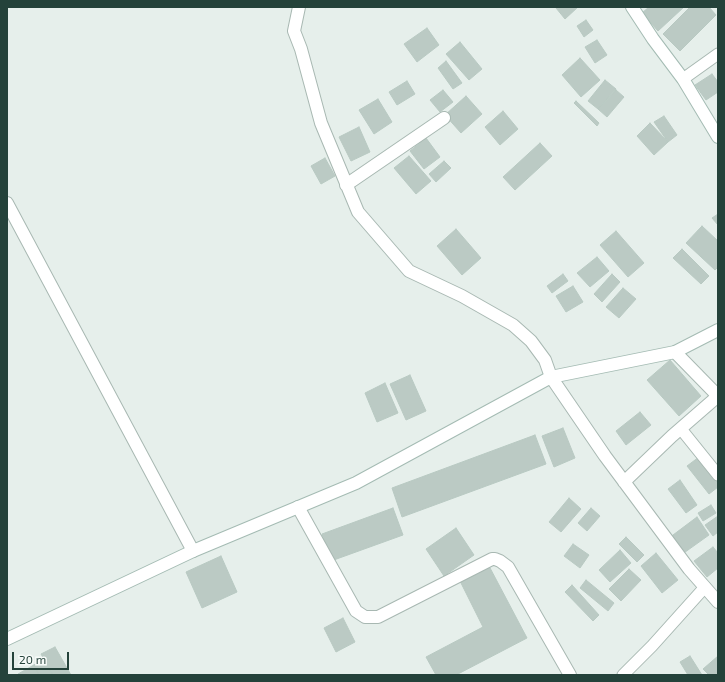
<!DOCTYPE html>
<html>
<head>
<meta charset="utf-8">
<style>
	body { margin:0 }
	#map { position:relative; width:725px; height:682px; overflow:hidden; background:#e6efeb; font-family:"Exo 2",sans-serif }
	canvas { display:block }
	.frame { position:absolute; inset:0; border:8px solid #24423a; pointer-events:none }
	.scale { position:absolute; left:12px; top:652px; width:57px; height:18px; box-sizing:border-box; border:2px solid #24423a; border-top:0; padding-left:5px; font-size:12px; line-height:14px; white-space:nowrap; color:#24423a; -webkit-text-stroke:3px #f7fbf9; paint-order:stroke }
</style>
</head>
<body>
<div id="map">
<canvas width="725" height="682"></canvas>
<div class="frame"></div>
<div class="scale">20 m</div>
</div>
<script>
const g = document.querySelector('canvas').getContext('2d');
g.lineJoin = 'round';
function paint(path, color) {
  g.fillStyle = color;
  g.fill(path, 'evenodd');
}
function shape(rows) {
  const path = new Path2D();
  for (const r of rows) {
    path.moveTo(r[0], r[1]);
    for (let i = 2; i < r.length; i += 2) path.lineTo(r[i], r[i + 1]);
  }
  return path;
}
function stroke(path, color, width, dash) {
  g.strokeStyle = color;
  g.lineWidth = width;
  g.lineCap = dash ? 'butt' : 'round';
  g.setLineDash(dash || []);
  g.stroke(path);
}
const building = shape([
	[557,7,578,7,565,19,556,8,557,7],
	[649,7,684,7,658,31,642,13,649,7],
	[690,7,709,7,716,15,680,51,663,34,690,7],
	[586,20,593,30,584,37,577,26,586,20],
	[427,28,439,45,417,62,404,44,427,28],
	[597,40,607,55,595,63,585,47,597,40],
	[460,42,482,69,469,80,446,54,460,42],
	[580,58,600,80,581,97,562,75,580,58],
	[446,61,462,83,453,89,438,68,446,61],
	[712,74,718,82,718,92,706,100,695,85,712,74],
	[605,80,616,89,598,109,588,101,605,80],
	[407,81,415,94,397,105,389,92,407,81],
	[443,90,453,102,440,112,430,100,443,90],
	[616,90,624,97,607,117,598,109,616,90],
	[466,96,482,114,461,133,445,115,466,96],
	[378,99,392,122,374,134,359,110,378,99],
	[576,101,599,123,597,126,574,103,576,101],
	[503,111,518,129,500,145,485,127,503,111],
	[664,116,677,135,668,142,654,122,664,116],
	[650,123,668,142,654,155,637,136,650,123],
	[359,127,370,152,351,161,339,137,359,127],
	[426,138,440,157,424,169,410,151,426,138],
	[540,143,552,156,515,190,503,177,540,143],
	[409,156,431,181,416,194,394,168,409,156],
	[325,158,335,176,321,184,311,166,325,158],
	[444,161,451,168,436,182,429,174,444,161],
	[718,214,718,225,712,218,718,214],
	[702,226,718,241,718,267,715,270,686,243,702,226],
	[456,229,481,258,462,275,437,246,456,229],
	[616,231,644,263,628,277,600,245,616,231],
	[682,249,709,276,701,284,673,258,682,249],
	[597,257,609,271,590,287,577,273,597,257],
	[563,274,568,281,552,293,547,286,563,274],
	[612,274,620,282,602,302,594,294,612,274],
	[573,286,583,302,566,312,556,296,573,286],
	[623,288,636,299,619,318,606,307,623,288],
	[670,360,701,396,679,416,647,380,670,360],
	[410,375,426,411,406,420,390,384,410,375],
	[385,383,398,413,377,422,365,393,385,383],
	[640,412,651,425,626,445,616,431,640,412],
	[563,428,575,458,554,467,542,436,563,428],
	[535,435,546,464,402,517,392,488,535,435],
	[699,457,718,481,718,487,709,494,687,466,699,457],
	[680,480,697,505,686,513,668,489,680,480],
	[569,498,581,509,561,532,549,522,569,498],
	[711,505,716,513,703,521,698,513,711,505],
	[393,508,403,535,331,561,322,534,393,508],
	[591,508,600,516,587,531,578,523,591,508],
	[718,516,718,532,713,536,705,525,718,516],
	[697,517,709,535,681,555,669,538,697,517],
	[456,528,474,555,444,576,426,549,456,528],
	[626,537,644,555,637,562,619,544,626,537],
	[573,544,589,555,580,568,564,556,573,544],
	[713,547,718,553,718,568,707,577,694,561,713,547],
	[620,550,631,563,610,582,599,570,620,550],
	[656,553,678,580,662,593,641,566,656,553],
	[221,556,237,592,202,608,186,572,221,556],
	[489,566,527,638,456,675,436,675,426,657,483,627,460,581,489,566],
	[629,569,641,580,621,601,609,589,629,569],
	[586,580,614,603,608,611,580,588,586,580],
	[572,585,599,615,593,621,565,592,572,585],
	[343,618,355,642,336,652,324,628,343,618],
	[55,647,71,675,53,675,41,654,55,647],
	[690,656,702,675,688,675,680,662,690,656],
	[718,656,718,675,709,675,703,669,718,656],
	[44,660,53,675,39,675,34,665,44,660],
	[34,665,39,675,18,675,18,674,34,665]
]);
paint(building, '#bbcac4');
stroke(building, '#b8c9c2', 1);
const lane = shape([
	[683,79,718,54],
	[681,429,718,475],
	[623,675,652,646,705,587]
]);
const street = shape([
	[299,7,294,31,301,49,321,123,358,212,409,271,462,296,513,325,531,341,545,360,551,377,605,456,689,569,718,602],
	[346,185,444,118],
	[7,203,193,551],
	[675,352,718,396],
	[624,482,672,436,718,396],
	[298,507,356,611,365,617,378,617,492,559,495,559,500,561,508,567,570,675]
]);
const secondary = shape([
	[632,7,653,39,683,79,718,137],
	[7,639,193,551,356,483,551,377,675,352,718,330]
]);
stroke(lane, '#a8b8b2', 13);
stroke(street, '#a8b8b2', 14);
stroke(secondary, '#a4bbb3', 14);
stroke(lane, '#fff', 11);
stroke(street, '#fff', 12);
stroke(secondary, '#fff', 12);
</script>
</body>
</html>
